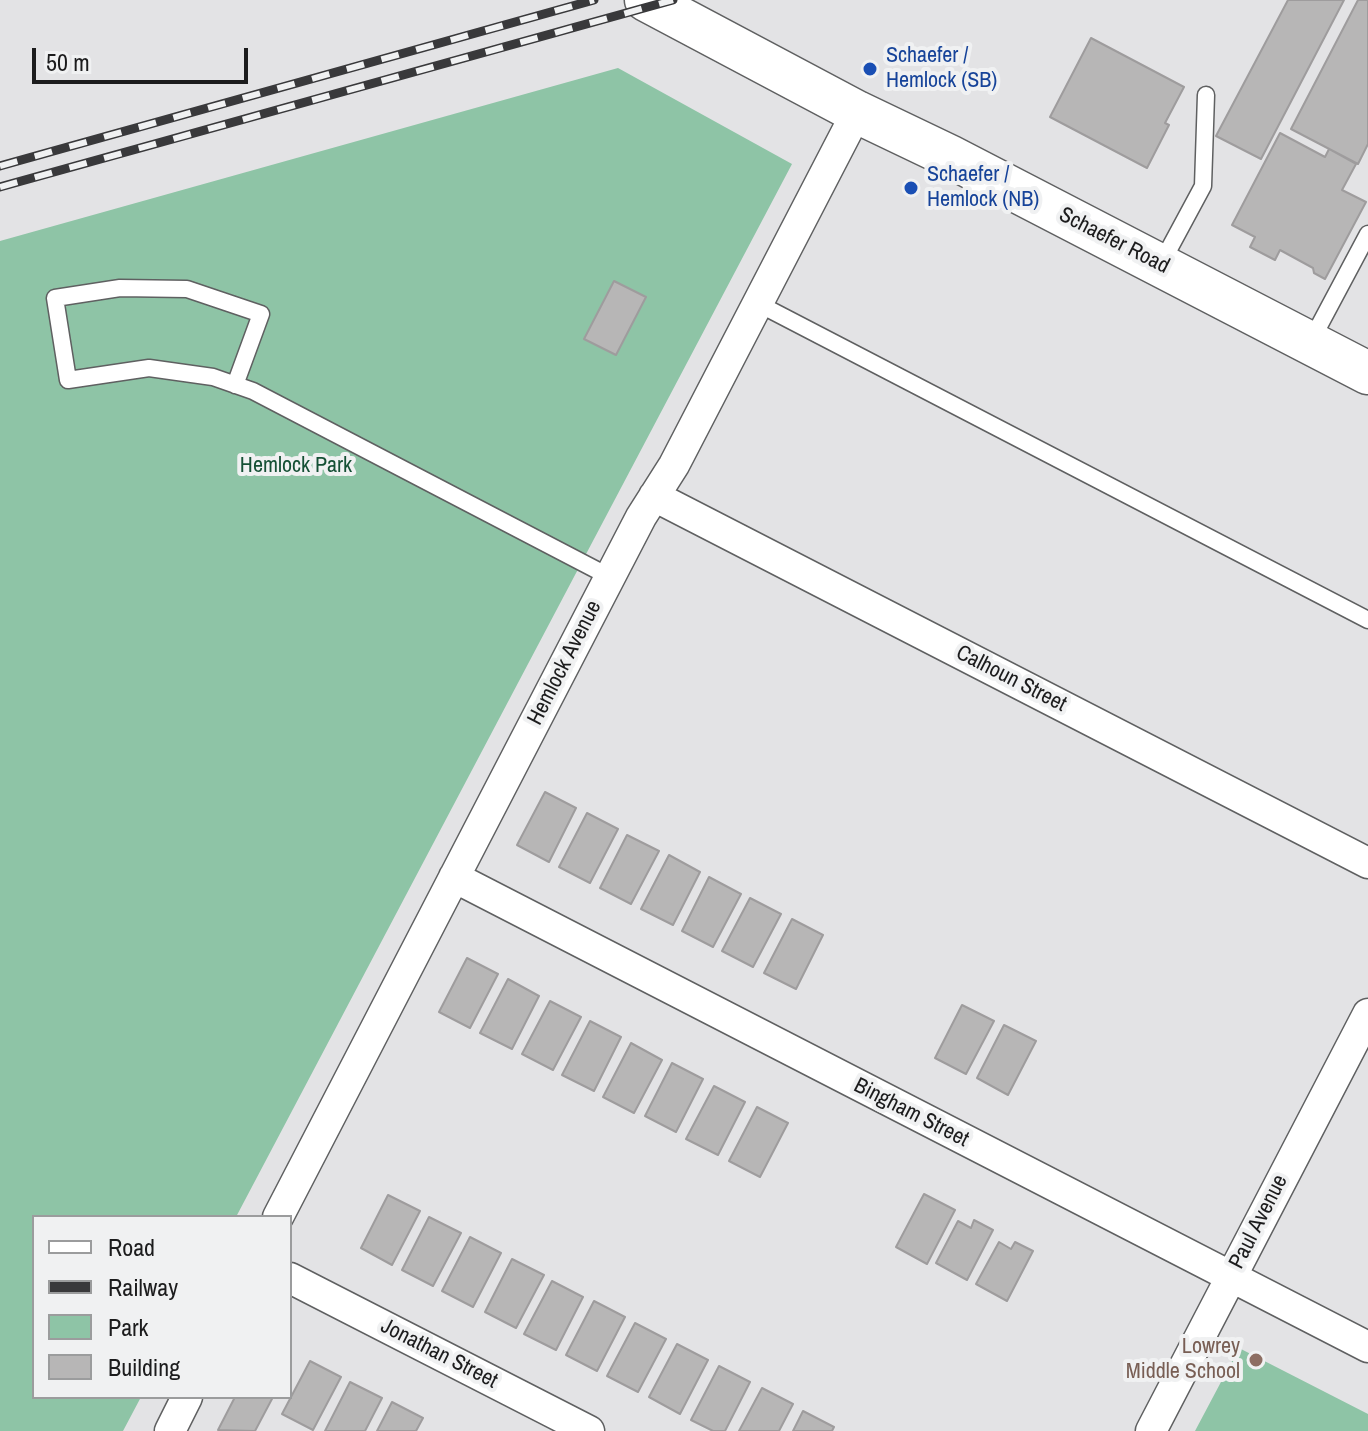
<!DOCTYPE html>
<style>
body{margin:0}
#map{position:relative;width:1368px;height:1431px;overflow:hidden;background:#e3e3e5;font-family:"Archivo Narrow",sans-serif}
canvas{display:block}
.legend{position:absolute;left:32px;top:1215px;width:260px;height:184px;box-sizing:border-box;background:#f0f1f2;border:2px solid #9b9c9d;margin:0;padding:10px 14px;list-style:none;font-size:24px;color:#1c1c1d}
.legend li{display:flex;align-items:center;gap:16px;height:40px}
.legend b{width:40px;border:2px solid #9b9c9d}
.scale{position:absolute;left:32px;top:48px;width:216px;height:36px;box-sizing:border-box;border:4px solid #1c1c1d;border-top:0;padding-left:10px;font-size:24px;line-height:28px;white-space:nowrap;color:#1c1c1d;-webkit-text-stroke:6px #f0f1f2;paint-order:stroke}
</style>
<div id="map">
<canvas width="1368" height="1431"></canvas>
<ul class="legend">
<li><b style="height:10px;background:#fff"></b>Road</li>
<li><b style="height:10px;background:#39393b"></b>Railway</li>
<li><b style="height:22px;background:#8ec4a6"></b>Park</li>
<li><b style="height:22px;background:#b7b6b6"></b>Building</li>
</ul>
<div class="scale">50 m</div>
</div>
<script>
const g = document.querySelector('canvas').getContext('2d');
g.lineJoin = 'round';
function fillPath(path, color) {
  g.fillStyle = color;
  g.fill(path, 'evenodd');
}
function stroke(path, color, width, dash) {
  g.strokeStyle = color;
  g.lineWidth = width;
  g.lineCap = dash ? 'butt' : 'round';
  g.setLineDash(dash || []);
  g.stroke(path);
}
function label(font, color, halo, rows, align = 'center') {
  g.font = font + ' "Archivo Narrow",sans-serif';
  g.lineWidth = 8;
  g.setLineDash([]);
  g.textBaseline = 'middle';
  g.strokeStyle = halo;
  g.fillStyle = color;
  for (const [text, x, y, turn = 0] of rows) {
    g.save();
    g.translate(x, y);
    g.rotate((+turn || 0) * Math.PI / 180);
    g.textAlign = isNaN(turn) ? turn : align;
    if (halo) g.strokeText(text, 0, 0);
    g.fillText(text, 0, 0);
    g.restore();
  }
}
const green = new Path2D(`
 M618,68L792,164L236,1217H34V1397H141L123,1431H0V241Z
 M1239,1348L1368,1414V1431H1195Z`);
const building = new Path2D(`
 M1288,0H1344L1261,159L1216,136Z
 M1358,0H1368V144L1358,164L1291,129Z
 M1091,38L1184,87L1165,123L1169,125L1147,168L1050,117Z
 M1280,133L1325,157L1329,149L1356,164L1342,190L1366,202L1325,279L1314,273L1313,268L1280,250L1275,260L1250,247L1255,237L1232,225Z
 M614,281L646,297L616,355L584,339Z
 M545,792L576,808L549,862L517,845Z
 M587,813L618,829L590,883L559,867Z
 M627,835L659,851L631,904L600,888Z
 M669,855L700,872L673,925L641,909Z
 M709,877L741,894L713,947L682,931Z
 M750,898L781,914L753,967L722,951Z
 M792,919L823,935L796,989L764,973Z
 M467,958L498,974L470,1028L439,1012Z
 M508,979L539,996L512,1049L480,1033Z
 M550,1001L581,1017L553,1070L522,1054Z
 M962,1005L994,1021L966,1074L935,1058Z
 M590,1021L621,1037L594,1091L562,1075Z
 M1004,1025L1036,1041L1008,1095L977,1078Z
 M631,1043L662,1060L634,1113L603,1097Z
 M672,1063L703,1079L676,1132L645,1116Z
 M714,1086L745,1102L718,1155L686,1139Z
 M757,1107L788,1123L760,1177L729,1161Z
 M924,1194L955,1210L927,1264L896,1247Z
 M388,1195L420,1211L392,1265L361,1248Z
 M429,1217L461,1233L433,1286L402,1270Z
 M974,1220L993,1230L967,1280L936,1263L958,1221L971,1228Z
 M470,1237L501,1253L473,1307L442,1291Z
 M999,1242L1011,1249L1015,1242L1033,1251L1007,1301L976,1284Z
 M512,1259L544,1275L516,1328L485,1312Z
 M552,1281L583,1297L556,1350L524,1334Z
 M594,1301L625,1317L597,1371L566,1355Z
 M635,1323L666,1339L638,1392L607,1376Z
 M677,1344L708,1360L680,1414L649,1397Z
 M310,1361L341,1377L313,1430L282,1414Z
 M719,1366L750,1382L725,1431H713L691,1420Z
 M350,1382L382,1398L365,1431H325Z
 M762,1388L793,1404L779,1431H739Z
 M235,1397H273L255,1431L218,1430Z
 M392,1402L423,1418L416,1431H377Z
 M803,1411L834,1427L832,1431H793Z`);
const lane = new Path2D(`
 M1161,264L1203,186L1206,95
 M757,303L1368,620
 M1311,341L1368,234
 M235,385L261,314L187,289L120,288L55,298L68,380L149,368L213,377L253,391L610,577`);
const street = new Path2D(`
 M654,496L1368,863
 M454,877L1368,1347
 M278,1217L641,517L674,465L857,112
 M290,1278L589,1431
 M170,1431L187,1397
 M1151,1431L1368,1014`);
const secondary = new Path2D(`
 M646,0L857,112L949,156L1368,373`);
const rail = new Path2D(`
 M0,166L594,0
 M0,187L673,0`);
const markers = [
 [870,69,8,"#1a4fb4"],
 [911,188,8,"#1a4fb4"],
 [1256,1360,8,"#8d6e63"]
];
const transitNames = [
 ["Schaefer /",886,56],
 ["Hemlock (SB)",886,81],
 ["Schaefer /",927,175],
 ["Hemlock (NB)",927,200]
];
const streetNames = [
 ["Schaefer Road",1114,241,27],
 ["Hemlock Avenue",565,663,-63],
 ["Calhoun Street",1011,679,27],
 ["Bingham Street",911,1113,27],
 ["Paul Avenue",1259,1222,-63],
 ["Jonathan Street",439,1354,27]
];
const parkNames = [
 ["Hemlock Park",296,466]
];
const educationNames = [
 ["Lowrey",1240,1347],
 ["Middle School",1240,1372]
];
fillPath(green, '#8ec4a6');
fillPath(building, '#b7b6b6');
stroke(building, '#9e9c9d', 2);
stroke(lane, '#5f6061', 19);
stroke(street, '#5f6061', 33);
stroke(secondary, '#5f6061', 45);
stroke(lane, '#fff', 16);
stroke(street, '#fff', 30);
stroke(secondary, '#fff', 42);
stroke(rail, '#39393b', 9);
stroke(rail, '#f0f1f2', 6, [18]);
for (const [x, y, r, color] of markers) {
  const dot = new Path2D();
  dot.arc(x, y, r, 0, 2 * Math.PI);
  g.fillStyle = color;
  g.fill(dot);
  stroke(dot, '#f0f1f2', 3);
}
label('22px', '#164399', '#f0f1f2', transitNames, 'left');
label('22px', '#1c1c1d', '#f0f1f2', streetNames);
label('22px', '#155035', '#f0f1f2', parkNames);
label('22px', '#785e54', '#f0f1f2', educationNames, 'right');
</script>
